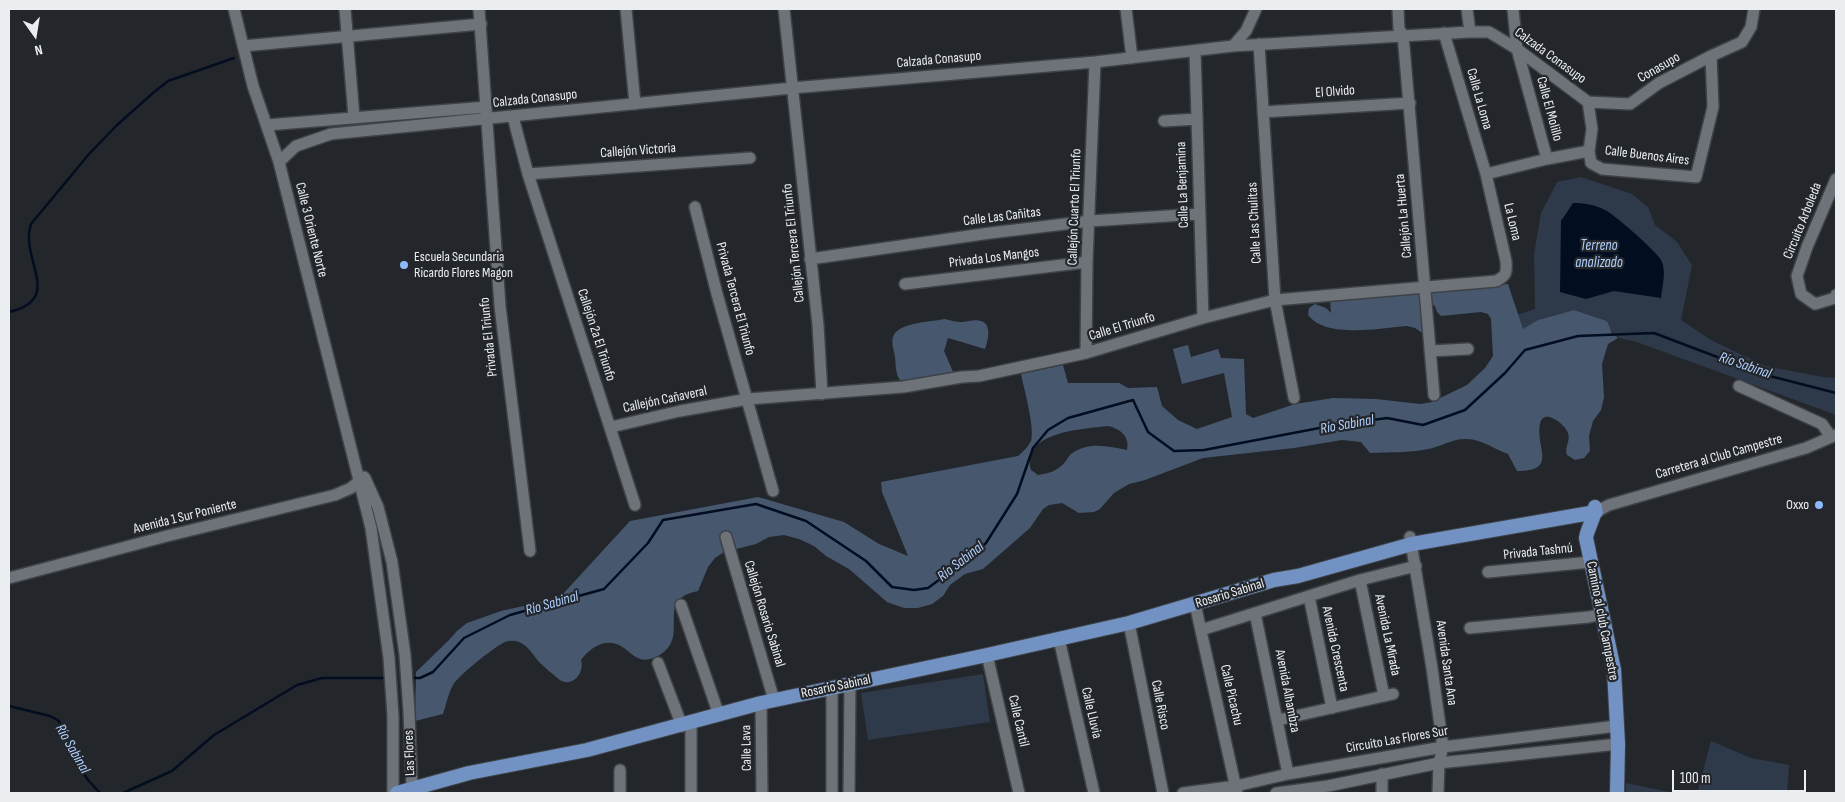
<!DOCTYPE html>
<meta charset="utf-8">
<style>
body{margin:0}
#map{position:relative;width:1845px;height:802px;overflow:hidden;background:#23272c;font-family:"Sofia Sans Condensed",sans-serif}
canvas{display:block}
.frame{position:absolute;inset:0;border:10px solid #ebeef1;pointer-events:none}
.north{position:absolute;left:10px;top:10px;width:50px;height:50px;-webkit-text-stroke:4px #23272c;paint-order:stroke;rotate:167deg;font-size:14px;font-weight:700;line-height:20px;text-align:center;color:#ebeef1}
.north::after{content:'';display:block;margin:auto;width:18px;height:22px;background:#ebeef1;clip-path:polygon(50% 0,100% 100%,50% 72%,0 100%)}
.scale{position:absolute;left:1672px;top:770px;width:134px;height:22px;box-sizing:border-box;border:2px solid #ebeef1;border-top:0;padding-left:6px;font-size:15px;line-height:18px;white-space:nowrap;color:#ebeef1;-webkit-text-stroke:4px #23272c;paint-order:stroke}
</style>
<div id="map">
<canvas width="1845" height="802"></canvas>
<div class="frame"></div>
<div class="north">N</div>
<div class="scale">100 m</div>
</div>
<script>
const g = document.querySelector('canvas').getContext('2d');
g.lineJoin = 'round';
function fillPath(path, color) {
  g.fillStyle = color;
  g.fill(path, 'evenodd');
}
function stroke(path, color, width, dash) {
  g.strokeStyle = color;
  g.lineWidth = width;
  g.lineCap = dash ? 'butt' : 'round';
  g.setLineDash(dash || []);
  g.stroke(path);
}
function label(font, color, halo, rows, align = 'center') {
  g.font = font + ' "Sofia Sans Condensed",sans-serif';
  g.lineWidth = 4.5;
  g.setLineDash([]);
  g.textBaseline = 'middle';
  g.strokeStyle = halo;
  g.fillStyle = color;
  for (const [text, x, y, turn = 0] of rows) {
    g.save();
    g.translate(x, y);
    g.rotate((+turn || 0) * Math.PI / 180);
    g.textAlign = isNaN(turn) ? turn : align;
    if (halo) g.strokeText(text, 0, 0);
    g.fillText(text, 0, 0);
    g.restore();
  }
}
const green = new Path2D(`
 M1581,177L1632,194L1648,207L1655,225L1677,242L1692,265L1681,320L1711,340L1765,366L1823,377L1836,378V415L1634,341C1620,340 1611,335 1607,321L1574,310L1538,320L1523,330L1517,315L1535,309L1534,254L1541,213L1557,182Z
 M983,674L990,722L868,740L861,693Z
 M1711,741L1751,758L1789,765L1787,793H1711L1698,790Z
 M1626,783L1674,793H1626Z`);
const forest = new Path2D(`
 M1508,284L1523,329L1538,320L1574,310L1607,321L1612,333L1618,338L1608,344L1602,364L1604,397L1601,410L1593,421L1589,436L1590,451L1584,458L1575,460L1567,455C1564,447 1571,441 1568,433C1565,424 1543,407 1540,424C1535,448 1559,471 1517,471L1508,454C1494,449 1480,438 1465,439C1451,439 1441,447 1428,449C1409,453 1390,452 1370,453L1361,442L1342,440L1294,448L1203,458L1145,480L1129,484L1114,493L1100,509L1094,512L1079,513L1062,503L1049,505L1043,509L1030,528L983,569L965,574L950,585L943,596L932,604L918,608H904L887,602L849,569L826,556L814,546L799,539L784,535L769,537L756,544L724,552L715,558L708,567L698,591C652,600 693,637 658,656C641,664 637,658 624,648C608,636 591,646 581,660C585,672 573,688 560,680C556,677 543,666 539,662C534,656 529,647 521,643C516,640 508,640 503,643C493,648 458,676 453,685C448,694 446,705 443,714L415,721L416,672L449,640L457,631L467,623L501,611L537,603L562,595L630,521L758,497L844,522L879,544L908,556L882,492L881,482L1018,456C1023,452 1028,447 1031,441C1035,428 1024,389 1021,374L1063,365L1068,383H1119L1128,388L1157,387L1162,406L1178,420L1197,429L1232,417L1224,373L1182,384L1173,349L1188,345L1191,357L1218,349L1221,358L1244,359L1246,414L1253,418L1295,404L1333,398L1376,399L1420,404L1432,402L1467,385L1485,368L1493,356L1491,319L1488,314L1481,312L1441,316L1437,312L1435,306L1431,304L1427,293ZM1108,426C1121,429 1130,437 1127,450C1108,446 1087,441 1070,455C1068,457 1067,460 1065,462C1058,471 1049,473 1038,475L1031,470C1021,431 1084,429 1108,426Z
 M1420,291L1424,334L1415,328L1407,326C1380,328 1326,339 1308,315L1309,308L1315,304L1326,308L1331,313L1330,300Z
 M945,319C950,320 956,322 961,322C967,322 975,319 981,321C992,324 988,341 985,349L948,338L944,351L954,374L902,382C895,376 896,365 895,357C894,350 891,343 893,337C898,322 931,322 945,319Z`);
const water = new Path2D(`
 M1573,203C1585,203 1596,205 1607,211C1617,217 1655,250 1661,260C1667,271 1662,287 1661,298L1614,291L1586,299L1560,292L1561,221Z`);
const stream = new Path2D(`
 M9,312C65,299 19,259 31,224L89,154L117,125L153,93L168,81L234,58
 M409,678H420L433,672L464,638L510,615L604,589L648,543L663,520L756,504L806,521L866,561L892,587L914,590L928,588L969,558L986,543L1017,494L1033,448L1048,430L1068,418L1133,400L1148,432L1174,451L1204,450L1330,426L1387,418L1423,425L1465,410L1505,373L1525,350L1578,336L1654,333L1762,374L1836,393
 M9,706L50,716L59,721L74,758L88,780L100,793
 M123,793L172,771L214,735L297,685L322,678H386`);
const minor = new Path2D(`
 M234,9L253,86L279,162L371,528L389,658L393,716V793
 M345,9L354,117
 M479,9L500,306L530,551
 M626,9L635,104
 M784,9L818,325L822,394
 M1126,9L1132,58
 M1398,9L1399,29L1403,35L1434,395
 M1467,9L1470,32
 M1513,9L1517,49L1547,159
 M1259,44L1275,300L1294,398
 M243,46L481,24
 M1233,46L1246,31L1256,9
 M1195,51L1203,318
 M1588,102L1592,129L1589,151L1591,163L1602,169L1696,177L1713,107L1711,56
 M1588,102L1630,104L1659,83L1711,56L1742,42L1751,27L1754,9
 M1263,112L1410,103
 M513,117L528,174L635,505
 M1164,121L1197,119
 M267,125L486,107
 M279,162L296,146L331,134L792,88L1095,62L1233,46L1470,32H1489L1517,49L1588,102
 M528,174L750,158
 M1486,174L1547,159L1589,151
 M1836,179L1807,247L1797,276L1801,294L1815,304L1835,298L1836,295
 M695,207L717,294L773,491
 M810,259L990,233L1090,221L1199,214
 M905,284L1087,262
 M1430,351L1468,349
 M1086,353L1087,262L1095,62
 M1739,386L1822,424L1831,437
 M611,427L680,411L748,399L903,387L962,377L979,376L1086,353L1203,318L1275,300L1496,281C1506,276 1507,273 1506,261L1486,174L1444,33
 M365,478L378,507L392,562L405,655L409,712L412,788
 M1596,512L1609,505L1806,448L1836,435
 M726,537L774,700
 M1410,537L1432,668L1443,747L1439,763L1438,793
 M1488,572L1591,562
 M9,578L167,536L335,495L351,488L364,477
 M1360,580L1384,696
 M1309,596L1332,708
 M1195,604L1237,793
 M681,605L719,715
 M1255,613L1288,774
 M1129,623L1163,793
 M1470,628L1589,617L1602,614
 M1201,630L1360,580L1416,566
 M1059,639L1094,793
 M987,655L1019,793
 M658,663L682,726
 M832,687V793
 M761,703L762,793
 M1278,720L1393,694
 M691,723V793
 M620,770V793
 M1382,774V793
 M849,793L850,683
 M1183,793L1236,786L1288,774L1443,747L1617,726
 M1276,793L1328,786L1439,763L1618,744`);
const major = new Path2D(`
 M1595,507C1596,515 1587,529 1586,538L1614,670L1618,744L1617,793
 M397,793L469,773L587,750L761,703L987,655L1129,623L1274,580L1298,576L1412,544L1596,512`);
const markers = [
 [404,265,5,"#8cb9fc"],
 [1819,505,5,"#8cb9fc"]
];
const streetNames = [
 ["Calzada Conasupo",1550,56,36],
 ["Calzada Conasupo",939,60,-5],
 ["Conasupo",1659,68,-30],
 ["El Olvido",1335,92,-4],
 ["Calzada Conasupo",535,99,-6],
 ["Calle La Loma",1479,99,74],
 ["Calle El Molillo",1549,109,75],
 ["Callejón Victoria",638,151,-4],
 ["Calle Buenos Aires",1647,156,7],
 ["Calle La Benjamina",1183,185,-92],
 ["Callejón Cuarto El Triunfo",1075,207,-88],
 ["Callejón La Huerta",1404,216,-95],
 ["Calle Las Cañitas",1002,217,-7],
 ["Circuito Arboleda",1803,221,-68],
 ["La Loma",1512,222,77],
 ["Calle Las Chulitas",1255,223,-93],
 ["Calle 3 Oriente Norte",311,230,76],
 ["Callejón Tercera El Triunfo",794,243,-96],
 ["Privada Los Mangos",994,258,-7],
 ["Privada Tercera El Triunfo",735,299,75],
 ["Calle El Triunfo",1122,327,-17],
 ["Callejón 2a El Triunfo",596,335,72],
 ["Privada El Triunfo",489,337,-96],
 ["Callejón Cañaveral",665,400,-12],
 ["Carretera al Club Campestre",1719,457,-16],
 ["Avenida 1 Sur Poniente",185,517,-14],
 ["Privada Tashnú",1538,552,-6],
 ["Rosario Sabinal",1230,594,-17],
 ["Callejón Rosario Sabinal",764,614,73],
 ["Camino al club Campestre",1602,621,79],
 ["Avenida La Mirada",1387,635,78],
 ["Avenida Crescenta",1335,649,78],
 ["Avenida Santa Ana",1446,663,82],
 ["Rosario Sabinal",836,687,-12],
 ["Avenida Alhambza",1287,691,79],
 ["Calle Picachu",1231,695,77],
 ["Calle Risco",1160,705,79],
 ["Calle Lluvia",1091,713,77],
 ["Calle Cantil",1018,721,77],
 ["Circuito Las Flores Sur",1397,740,-10],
 ["Calle Lava",747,748,-91],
 ["Las Flores",410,753,-92]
];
const poiNames = [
 ["Escuela Secundaria",414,257],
 ["Ricardo Flores Magon",414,273],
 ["Oxxo",1809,505,"right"]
];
const waterNames = [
 ["Terreno",1599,246],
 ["analizado",1599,263],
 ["Río Sabinal",1745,366,19],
 ["Río Sabinal",1347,425,-10],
 ["Río Sabinal",961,562,-38],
 ["Río Sabinal",552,604,-16],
 ["Río Sabinal",72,749,60]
];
fillPath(green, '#2e3949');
fillPath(forest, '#47576e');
fillPath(water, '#030d20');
stroke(stream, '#030d20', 2.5);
stroke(minor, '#3e4145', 14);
stroke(major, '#3e4145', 16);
stroke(minor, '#6e7279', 11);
stroke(major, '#7292c3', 14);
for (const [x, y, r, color] of markers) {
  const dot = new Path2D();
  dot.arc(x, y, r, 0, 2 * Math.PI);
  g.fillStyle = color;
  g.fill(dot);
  stroke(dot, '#23272c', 2);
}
label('14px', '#ebeef1', '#23272c', streetNames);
label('14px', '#ebeef1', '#23272c', poiNames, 'left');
label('italic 15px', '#b1d0fe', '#23272c', waterNames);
</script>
